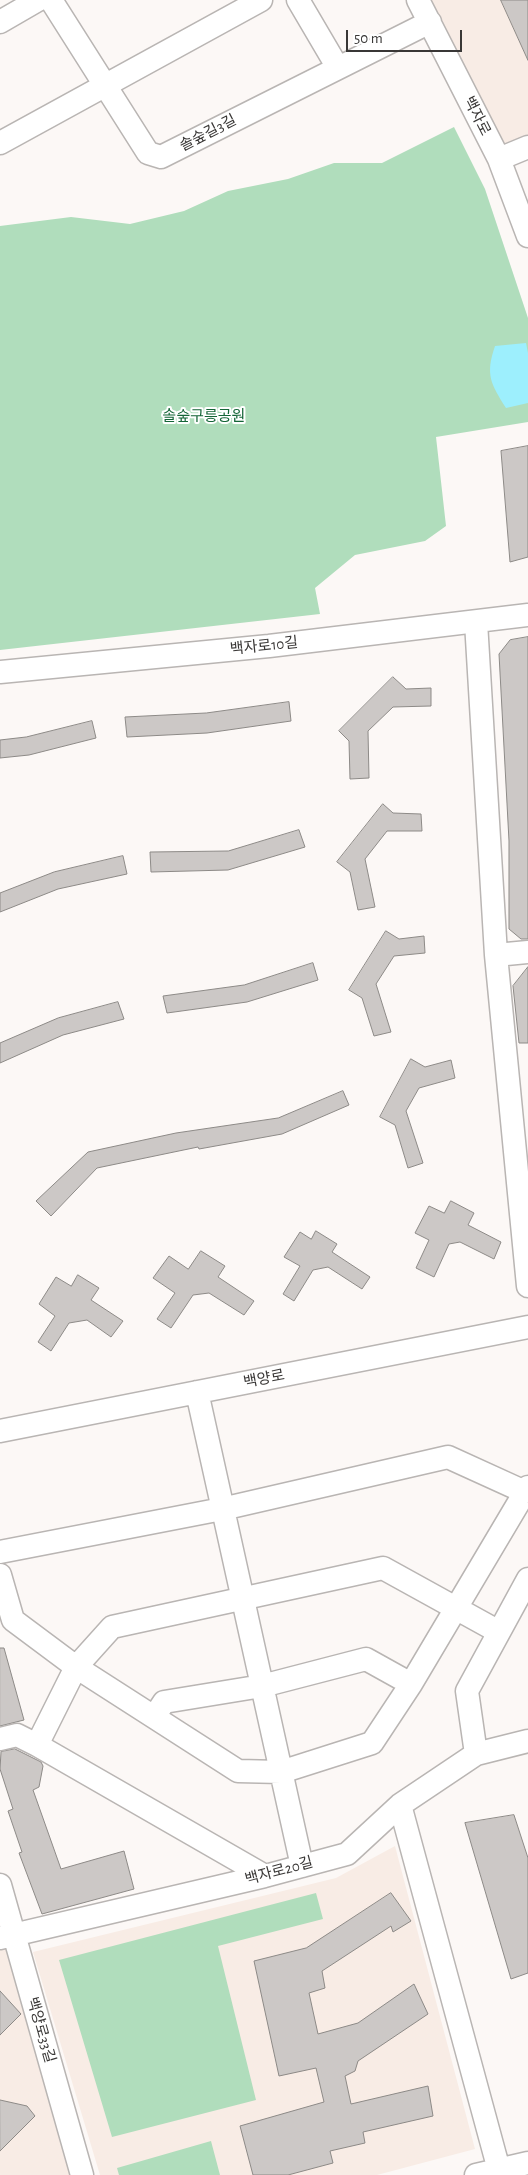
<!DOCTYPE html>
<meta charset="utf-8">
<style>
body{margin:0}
#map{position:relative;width:528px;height:2175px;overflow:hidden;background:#fcf8f6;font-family:"Alegreya Sans",sans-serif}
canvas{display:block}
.scale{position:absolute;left:346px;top:30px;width:116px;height:22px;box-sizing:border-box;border:2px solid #393736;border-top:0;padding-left:6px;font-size:15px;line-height:18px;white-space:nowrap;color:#393736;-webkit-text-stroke:4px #fff;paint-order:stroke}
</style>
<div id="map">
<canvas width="528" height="2175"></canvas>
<div class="scale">50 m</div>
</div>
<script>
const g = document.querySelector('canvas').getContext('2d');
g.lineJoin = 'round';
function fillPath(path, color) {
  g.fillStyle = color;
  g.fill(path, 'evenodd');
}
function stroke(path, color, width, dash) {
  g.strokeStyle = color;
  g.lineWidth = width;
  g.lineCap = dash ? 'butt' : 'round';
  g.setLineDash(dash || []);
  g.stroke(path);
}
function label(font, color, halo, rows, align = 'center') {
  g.font = font + ' "Alegreya Sans","Noto Sans KR",sans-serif';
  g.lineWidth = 4;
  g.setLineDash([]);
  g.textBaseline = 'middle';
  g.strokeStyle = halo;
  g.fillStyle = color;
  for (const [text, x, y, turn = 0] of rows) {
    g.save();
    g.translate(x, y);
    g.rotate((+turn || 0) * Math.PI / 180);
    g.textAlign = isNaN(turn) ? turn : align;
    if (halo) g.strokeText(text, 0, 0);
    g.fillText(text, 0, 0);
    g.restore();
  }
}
const built = new Path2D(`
 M415,0H528V147L499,159Z
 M395,1846L475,2149L377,2175H100L33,1952L336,1878Z
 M6,1948L71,2175H0V1949Z`);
const green = new Path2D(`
 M454,127L485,189L528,318V422L436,437L446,526L425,541L355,555L315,588L320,614L0,650V226L71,217L130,224L184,211L228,191L288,179L334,163H382Z
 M316,1893L323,1919L218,1946L256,2100L112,2137L59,1960Z
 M211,2141L220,2175H119L117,2168Z`);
const water = new Path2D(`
 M526,343L528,353V403L506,408C491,384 485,375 495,346Z`);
const building = new Path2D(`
 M501,0H528V60Z
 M528,446V557L510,562L501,451Z
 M528,637V939H521L509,929V841L499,654L510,640Z
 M393,677L406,689L431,688V706L393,707L368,731L369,778L350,779L349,741L339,731Z
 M289,702L291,721L207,733L127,737L125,717L206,713Z
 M92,721L96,738L29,755L0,758V740L26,737Z
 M383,804L393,813L421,814L422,831H387L365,859L375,907L358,910L350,872L337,862Z
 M299,830L305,847L228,870L151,872L150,852L228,851Z
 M123,856L127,874L58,889L0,912V893L54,872Z
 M386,931L399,939L424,936L425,953L394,956L376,984L391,1032L374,1036L362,998L349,990Z
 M313,963L318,980L247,1002L167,1013L163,996L244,985Z
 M528,967V1043H519L513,986Z
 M118,1002L124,1019L63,1035L0,1063V1043L58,1018Z
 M411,1059L425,1067L451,1060L455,1078L419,1088L406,1111L423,1163L408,1168L395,1125L380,1117Z
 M343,1091L349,1105L282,1134L199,1149L198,1147L97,1168L51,1216L36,1201L88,1152L176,1133L278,1118Z
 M451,1201L474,1213L468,1225L501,1242L494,1259L460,1242L449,1244L434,1277L416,1268L429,1240L415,1233L429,1206L444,1213Z
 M316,1231L337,1244L332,1252L370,1277L362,1289L328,1267L313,1270L294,1301L283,1294L300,1266L284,1257L300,1232L311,1239Z
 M201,1251L225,1266L218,1277L254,1301L244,1315L209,1293L193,1295L171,1328L157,1319L175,1293L153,1278L169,1256L188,1269Z
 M78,1275L99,1288L91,1300L123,1321L111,1337L87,1320L69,1323L51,1351L38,1342L55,1316L39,1304L56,1277L71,1286Z
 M0,1648H4L24,1720L0,1726Z
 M15,1749L41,1762L43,1766L39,1787L33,1790L61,1869L124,1851L134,1889L42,1914L19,1853L22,1852L8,1811L13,1809L0,1769L1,1752Z
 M514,1815L528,1858V1973L511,1979L465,1823Z
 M391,1893L411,1921L393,1932L391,1926L322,1971L325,1988L309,1993L318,2034L358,2023L414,1984L428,2014L358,2061L355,2071L345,2076L351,2104L428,2086L433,2116L363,2132L365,2143L330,2151L333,2163L288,2175H253L240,2126L324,2102L316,2068L279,2076L254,1961L306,1948Z
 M0,1991L21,2014L0,2035Z
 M0,2100L27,2106L35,2116L0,2151Z`);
const minor = new Path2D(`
 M51,0L148,153L161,157L430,22
 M298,0L338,68
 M418,0L499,159L528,236
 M0,22L38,0
 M0,143L261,0
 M499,159L528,147
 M476,622L496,955L528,1286
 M0,672L269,646L528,615
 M496,955L528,952
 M197,1392L302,1866
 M0,1431L528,1327
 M0,1552L222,1509L448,1457L525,1492
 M0,1575L13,1620L76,1667L238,1771L281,1772L372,1743L411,1684L528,1487
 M154,1717L164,1702L262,1686L366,1659L411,1684
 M0,1739L17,1735L37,1745L265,1876
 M37,1745L76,1667L112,1627L383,1568L499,1632
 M476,1754L467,1691L528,1579
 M400,1805L499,2170
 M0,1885L82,2175
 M0,1938L265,1876L347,1854L400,1805L476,1754L528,1741
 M476,2175L528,2163`);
const streetNames = [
 ["백자로",477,116,63],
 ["솔숲길3길",208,133,-27],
 ["백자로10길",264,646,-6],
 ["백양로",264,1379,-11],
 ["백자로20길",279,1871,-15],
 ["백양로33길",41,2030,74]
];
const parkNames = [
 ["솔숲구릉공원",204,416]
];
fillPath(built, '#f8ece5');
fillPath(green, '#b0ddbc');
fillPath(water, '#9deffd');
fillPath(building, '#ccc8c6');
stroke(building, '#8d8a87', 1);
stroke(minor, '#b9b5b3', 25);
stroke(minor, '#fff', 22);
label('15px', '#393736', '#fff', streetNames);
label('15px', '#146537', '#fff', parkNames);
</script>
